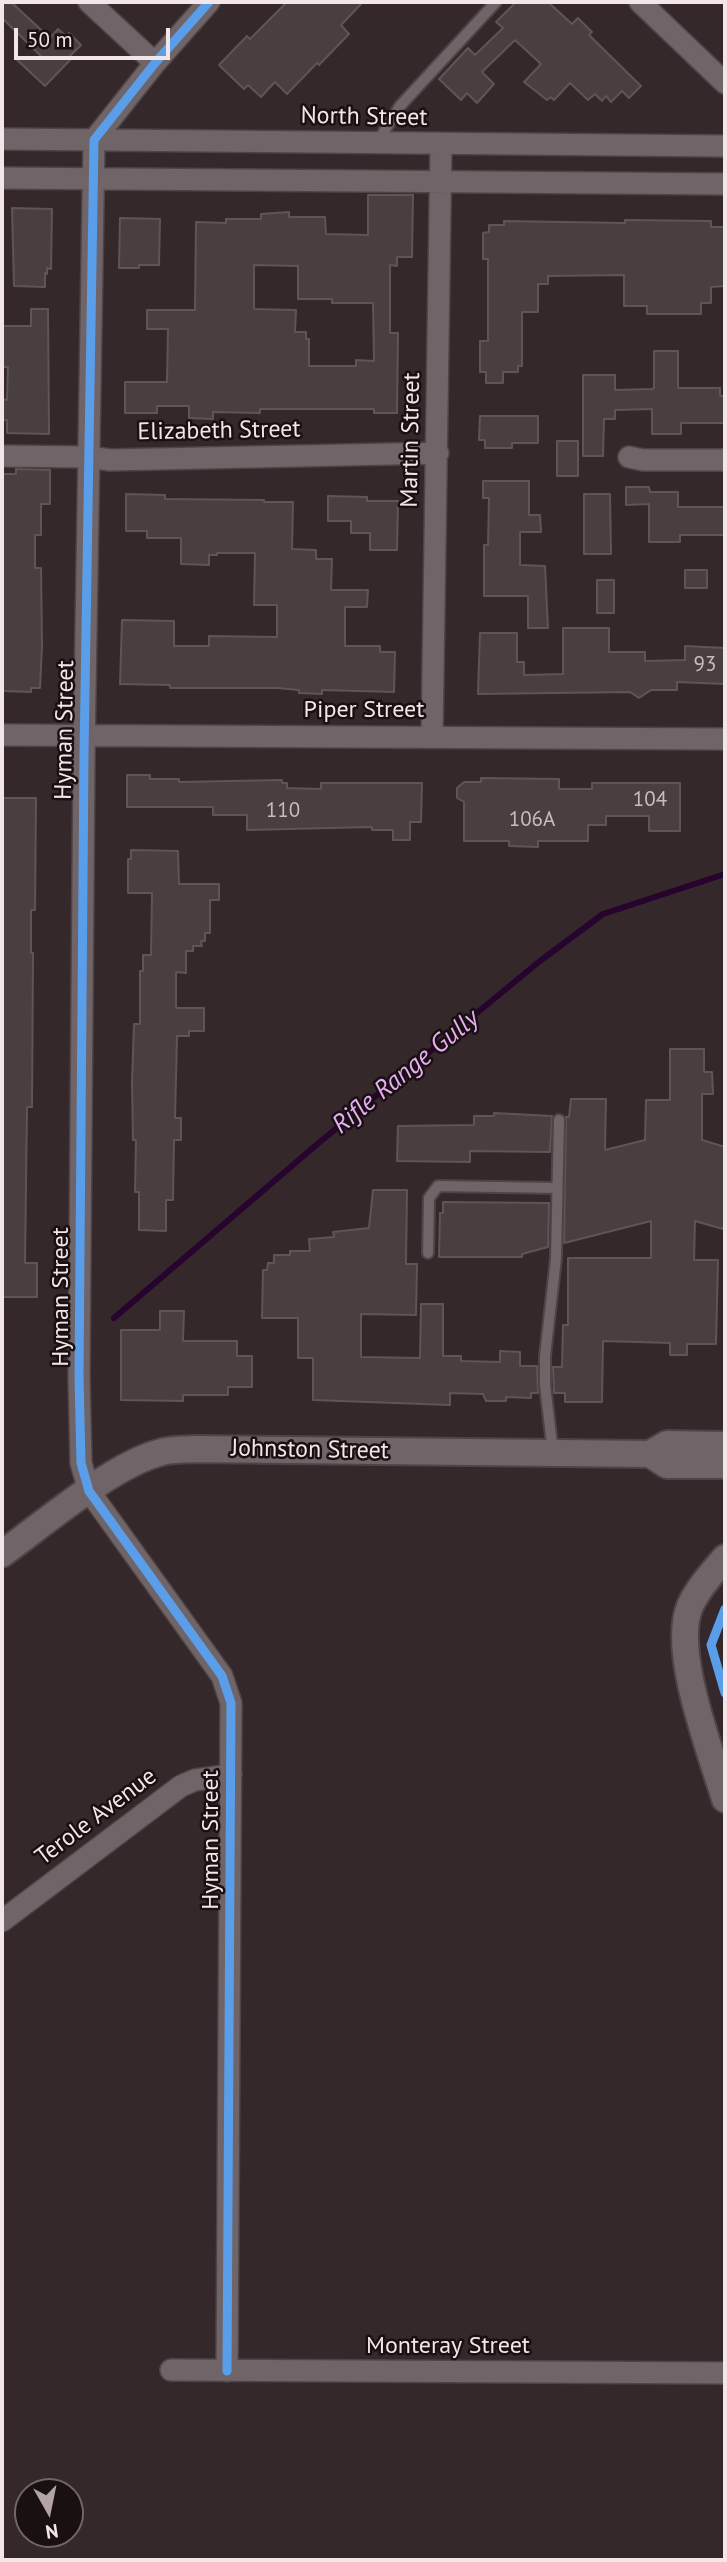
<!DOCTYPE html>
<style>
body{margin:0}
#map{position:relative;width:727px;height:2562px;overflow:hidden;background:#34282b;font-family:"PT Sans",sans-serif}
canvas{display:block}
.frame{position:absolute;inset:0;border:4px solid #f4e5e8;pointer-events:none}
.north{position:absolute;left:14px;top:2478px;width:70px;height:70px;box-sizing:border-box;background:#191012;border:2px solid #716568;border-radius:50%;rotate:171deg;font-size:19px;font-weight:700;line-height:28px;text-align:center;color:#f4e5e8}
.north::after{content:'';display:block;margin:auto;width:24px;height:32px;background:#b1a3a6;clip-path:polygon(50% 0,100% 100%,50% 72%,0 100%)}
.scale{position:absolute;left:14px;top:28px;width:156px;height:32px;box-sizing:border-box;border:4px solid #f4e5e8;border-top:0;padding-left:9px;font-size:21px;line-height:24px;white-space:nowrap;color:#f4e5e8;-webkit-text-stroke:5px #191012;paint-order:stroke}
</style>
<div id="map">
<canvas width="727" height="2562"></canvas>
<div class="frame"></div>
<div class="north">N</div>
<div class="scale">50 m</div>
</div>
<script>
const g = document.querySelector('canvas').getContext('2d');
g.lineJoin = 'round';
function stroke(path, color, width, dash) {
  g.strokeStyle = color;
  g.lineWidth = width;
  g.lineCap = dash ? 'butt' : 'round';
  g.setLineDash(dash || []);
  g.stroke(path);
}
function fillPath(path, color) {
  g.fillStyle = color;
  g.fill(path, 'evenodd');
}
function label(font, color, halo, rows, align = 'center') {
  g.font = font + ' "PT Sans",sans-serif';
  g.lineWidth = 5;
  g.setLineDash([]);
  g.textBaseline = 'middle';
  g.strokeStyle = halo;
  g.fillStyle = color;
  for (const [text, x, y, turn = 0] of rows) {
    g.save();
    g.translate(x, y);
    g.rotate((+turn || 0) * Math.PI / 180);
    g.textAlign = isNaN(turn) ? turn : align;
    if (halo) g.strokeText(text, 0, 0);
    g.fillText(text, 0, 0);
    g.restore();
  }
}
const stream = new Path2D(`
 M114,1318L321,1141L540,961L603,914L725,874`);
const building = new Path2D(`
 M2,2H11L50,38L58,29L66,36L69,33L81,45L68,58H72L45,86L15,58H43L2,18Z
 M287,2H363L341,25L349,34L319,65L317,63L287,94L275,82L261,97L248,85L244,89L219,65L247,36L250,39Z
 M516,2H548L572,24L578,18L592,32L589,35L641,86L629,98L622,91L611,102L606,96L602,101L595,94L588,100L570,83L554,100L551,97L547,100L524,82L541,64L515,40L482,72L494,84L477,103L467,93L461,100L439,79L468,48L475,55L503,28L496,22Z
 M368,195H413L412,257H397V266L390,265V333H398L397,413H374V409H260V413L213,412V419L189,418V406H157V413H125V382H167L168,329H147V310H195L196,222L226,223V219H261V214L289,212V217H325L326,234L368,235ZM254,265L298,266V299H332V303H373L374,361L356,360V366H309V339H306V332H295L296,310L254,309Z
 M12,208L52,209L51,269L47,268V274L45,273V287L14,286Z
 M120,218L160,219L159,265H139V268H119Z
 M625,220L711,221V227H725V286L711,287V303H701V314H647V306H624V275L548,276V284H538V312H522V366H518V372H503V383H486V372H480V341H488V259H483V233L489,232V225H504V221L625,223Z
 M31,309H48L49,434L7,433V420H2V399L7,400L8,367H2V326H31Z
 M654,351H678V388H720V396H725V423H681V434H652V409L615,410V419H604L603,456H583V375H615V390L652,389L654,388Z
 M480,416H538V443H512V448H485V440H479Z
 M557,441H578V476H557Z
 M16,469L50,470V504H41V535H35V568H41L42,645L40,688H31V692L2,691V474H16Z
 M483,481H529V515H540L541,532H520V565L545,566L548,628H528V596H484V545H488L489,498H483Z
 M626,487H649L650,492H678V507H725V535H680V542H649V504L626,505Z
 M126,494L165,495V499L264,500V502H293L292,549L316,550V559H332L331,590H368L367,607H345V646H380V652H395L394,692L322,690V694L299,693V690L277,688H170V685L120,684L122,620L174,621V646H209V636L277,637V605H254L255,553H217V555H209V565L181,564V538H147V531H126Z
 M584,494H610L611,554H584Z
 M328,496L367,497V501H398L397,550H370V533H351V521H328Z
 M685,570H707V588H685Z
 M597,580H614V613H597Z
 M563,628H609V652H645V661L685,660V646L725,648V684L677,682V690H651L639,698L630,692L478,694L480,633H517V662H524V675L563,674Z
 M127,775H150V779H179V782L282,780V783H287V788L321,789V783H422L421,822H410V840H393V830H372V827L247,830V815H213V807H127Z
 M481,778L559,779V789H592V783H680V831H649V816H606V825H588V841H538V847L509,846V841H464V802L457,798V788L464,782H481Z
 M2,798H36L35,910H31V953H33L32,1107H27L25,1263H37V1297H2Z
 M131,850L178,851L179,884H219V900H210V933H205V941H201L202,946H193V951H186V973L176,972V1008H204V1031H189V1036H177L175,1118H181V1140H174L173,1200H166V1231L139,1230V1192H135L136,1140H133L132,1083L134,1024H140V971H143V955H151L152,893H128V859H131Z
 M670,1049H704V1072H712L713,1094H702V1140L725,1147V1220L723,1229L695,1221L694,1260H718L716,1344H687V1355H670V1343L603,1341L602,1402H565V1393H554L553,1367H562L563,1325H568V1258H651V1221L564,1243L566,1117H569L571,1099H606L605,1150L645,1140L646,1100H670Z
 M494,1113L552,1116L550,1152L470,1151V1162L397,1161L398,1126L474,1125V1116H494Z
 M373,1190H407L406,1264H417L416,1315L361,1314V1357L420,1358L421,1304H443V1356H461V1361L500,1362V1351L520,1352V1366H537L538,1393H531V1398L506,1397V1401H486L483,1394L450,1393V1405L313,1400V1358H298V1318H262L263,1270H267L268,1263H274V1255H290V1251H310L309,1239L334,1237L333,1232L369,1228Z
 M443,1202L549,1203L548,1247L522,1254V1257H439L440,1213H443Z
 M160,1311H184L183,1341H237V1356H252V1387H228V1395H183V1401L121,1400V1330H160Z`);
const service = new Path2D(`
 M377,143L400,106L496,2
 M428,1253L429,1198L438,1186L557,1188
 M553,1453L545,1385V1356L556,1258L559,1120`);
const minor = new Path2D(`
 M89,2L155,63
 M209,2L155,63L94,140L84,754L79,1377L81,1463L89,1491L222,1676L231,1703L227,2371
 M640,2L725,83
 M2,139L725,146
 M2,178L725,184
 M2,456L89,457L110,460L438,453
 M629,457L643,460H725
 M2,735L725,739
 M432,737L441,144
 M2,1921L181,1786L195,1780L231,1775
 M171,2370L725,2373`);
const tertiary = new Path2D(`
 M650,1454L667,1465H725
 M2,1554C43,1524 115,1463 162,1452C173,1449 184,1450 195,1449L650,1454L667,1444L725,1445
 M725,1558C713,1572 698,1588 690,1606C671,1651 711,1752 725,1799`);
const cycleway = new Path2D(`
 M209,2L155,63L94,140L84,754L79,1377L81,1463L89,1491L222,1676L231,1703L227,2371
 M725,1609L711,1645L725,1693`);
const numberNames = [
 ["93",705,665],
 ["104",650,800],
 ["110",283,811],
 ["106A",532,820]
];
const streetNames = [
 ["North Street",364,117,1],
 ["Elizabeth Street",219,431,-1],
 ["Martin Street",411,440,-89],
 ["Piper Street",364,710],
 ["Hyman Street",65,730,-89],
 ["Hyman Street",61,1297,-90],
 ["Johnston Street",310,1450,1],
 ["Terole Avenue",96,1817,-37],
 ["Hyman Street",211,1840,-90],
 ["Monteray Street",448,2346]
];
const waterNames = [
 ["Rifle Range Gully",406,1072,-39]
];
stroke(stream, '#27042e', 6);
fillPath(building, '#493f40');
stroke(building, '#5f5555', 2);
stroke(service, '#4e4446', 14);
stroke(minor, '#4e4446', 24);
stroke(tertiary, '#4e4446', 30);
stroke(service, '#6f6467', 10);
stroke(minor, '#6f6467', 21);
stroke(tertiary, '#6f6467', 26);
stroke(cycleway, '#5a9eea', 9);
label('21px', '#c9bcbe', null, numberNames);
label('24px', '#f4e5e8', '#191012', streetNames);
label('italic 26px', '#eaadf7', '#191012', waterNames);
</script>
